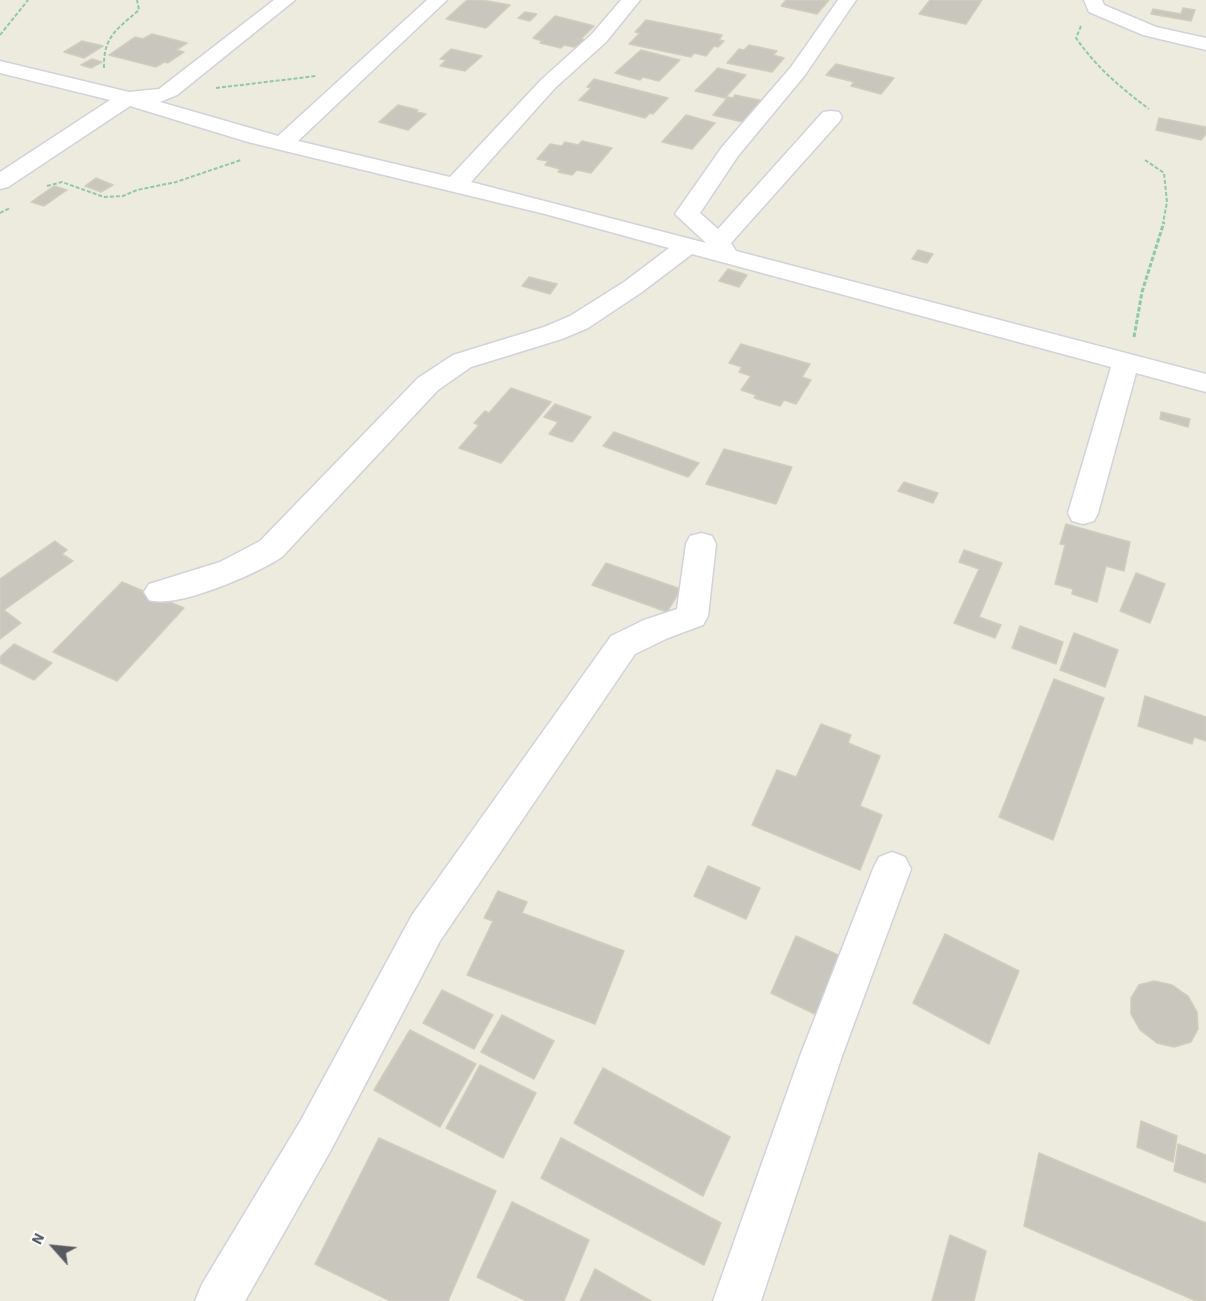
<!DOCTYPE html>
<style>
body{margin:0}
#map{position:relative;width:1206px;height:1301px;overflow:hidden;background:#ecebdd;font-family:"Source Sans 3",sans-serif}
canvas{display:block}
.north{position:absolute;left:24px;top:1217px;width:60px;height:60px;-webkit-text-stroke:4px #fff;paint-order:stroke;rotate:297deg;font-size:16px;font-weight:700;line-height:24px;text-align:center;color:#575a61}
.north::after{content:'';display:block;margin:auto;width:21px;height:27px;background:#575a61;clip-path:polygon(50% 0,100% 100%,50% 72%,0 100%)}
</style>
<div id="map">
<canvas width="1206" height="1301"></canvas>
<div class="north">N</div>
</div>
<script>
const g = document.querySelector('canvas').getContext('2d');
g.lineJoin = 'round';
function fillPath(path, color) {
  g.fillStyle = color;
  g.fill(path, 'evenodd');
}
function stroke(path, color, width, dash) {
  g.strokeStyle = color;
  g.lineWidth = width;
  g.lineCap = dash ? 'butt' : 'round';
  g.setLineDash(dash || []);
  g.stroke(path);
}
const building = new Path2D(`
 M467,0H482L510,5L486,28L446,19Z
 M786,0H829L817,14L781,6Z
 M930,0H982L966,24L919,14Z
 M1183,8L1195,10L1191,21L1151,14L1153,9L1181,14Z
 M525,12L537,14L530,21L518,18Z
 M555,16L579,22L594,26L581,39L586,40L574,47L564,45L561,48L540,43L542,41L533,38Z
 M646,20L722,35L719,40L724,41L718,47L714,46L706,56L694,53L691,57L629,44L640,33L635,32Z
 M152,34L187,43L176,50L184,52L168,63L164,62L156,67L109,55L135,37L143,39Z
 M82,41L103,46L84,58L64,52Z
 M749,45L777,51L773,55L784,58L772,72L727,63L739,49L744,50Z
 M451,49L482,56L465,71L440,66L446,60L440,59Z
 M641,50L680,60L659,81L643,77L640,80L615,73Z
 M92,59L102,62L91,68L81,65Z
 M836,64L894,78L881,94L851,86L854,82L826,75Z
 M718,68L746,75L725,98L695,91Z
 M594,79L668,98L653,114L650,113L645,118L579,100L591,88L587,87Z
 M735,95L764,101L753,122L745,120L743,122L713,115L728,97L733,98Z
 M398,105L418,110L416,112L426,114L408,130L379,122Z
 M686,115L715,123L692,149L662,142Z
 M1159,118L1206,127V134L1201,140L1156,130Z
 M582,141L612,148L591,173L577,170L572,175L558,172L560,169L545,165L548,161L537,159L550,144L562,146L565,142L578,145Z
 M96,178L113,185L101,192L85,186Z
 M54,186L67,190L44,206L31,202Z
 M918,250L933,254L927,263L912,259Z
 M728,269L747,275L739,287L719,281Z
 M529,277L557,284L550,294L522,286Z
 M741,344L810,364L802,377L811,380L796,404L784,400L780,406L754,398L756,395L741,390L751,376L739,372L742,367L729,363Z
 M511,388L551,402L501,463L459,448L479,425L474,423L485,411L489,413Z
 M555,404L591,417L572,442L549,434L558,422L544,417Z
 M1161,412L1190,419L1188,427L1160,419Z
 M614,432L699,463L688,477L603,446Z
 M724,449L792,467L776,504L706,484Z
 M904,482L938,493L933,503L898,491Z
 M1066,524L1130,542L1124,571L1106,566L1097,602L1072,594L1073,589L1055,584L1065,545L1060,544Z
 M55,541L67,550L62,554L73,561L4,610L21,623L0,639V579Z
 M964,550L1002,563L979,617L1001,625L995,638L954,623L979,569L959,562Z
 M606,563L681,589L667,612L592,585Z
 M1136,573L1165,584L1150,623L1120,611Z
 M122,582L184,608L117,681L53,652Z
 M1020,626L1063,642L1056,664L1012,648Z
 M1074,633L1118,650L1105,687L1060,670Z
 M14,644L52,663L34,680L0,663V657Z
 M1054,679L1104,698L1053,840L999,817Z
 M1145,696L1206,717V741L1194,737L1192,744L1138,726Z
 M821,724L851,735L848,743L880,756L860,806L882,815L860,870L752,825L777,770L796,777Z
 M708,866L760,888L746,919L694,896Z
 M498,891L527,902L522,913L624,951L595,1024L467,975L493,921L484,918Z
 M945,934L1019,971L989,1044L913,1003Z
 M796,936L847,959L823,1018L771,993Z
 M1154,981L1172,985L1188,996L1197,1012L1198,1029L1191,1042L1174,1047L1157,1043L1140,1030L1131,1014V998L1139,985Z
 M442,990L493,1015L474,1049L423,1023Z
 M502,1015L554,1041L534,1079L481,1052Z
 M410,1030L476,1064L440,1127L374,1090Z
 M480,1065L536,1093L503,1158L446,1128Z
 M603,1068L730,1137L703,1196L574,1123Z
 M1141,1121L1177,1136L1173,1162L1137,1147Z
 M379,1138L496,1191L448,1301H390L315,1264Z
 M561,1138L721,1223L704,1265L541,1178Z
 M1178,1144L1206,1155V1183L1174,1171Z
 M1039,1153L1206,1223V1301H1196L1024,1226Z
 M512,1202L589,1240L564,1301H526L477,1277Z
 M950,1235L986,1251L974,1301H932Z
 M595,1269L651,1301H580Z`);
const pathFar1 = new Path2D(`
 M1081,26L1076,38C1096,67 1121,88 1149,109
 M0,35L28,0
 M104,68C103,37 117,29 139,10L137,0
 M216,88L316,76
 M1145,160L1164,173L1167,202L1163,223
 M47,186L62,182L104,197L123,196L137,190L176,182L241,160
 M0,213L10,208`);
const path = new Path2D(`
 M1134,337L1142,292L1164,222`);
const minor = new Path2D(`
 M274,0H295L177,95L160,102L278,136L427,0H447L298,141L450,177L541,80L592,34L621,0H640L606,42L555,88L471,182L706,243L675,214L722,147L791,67L838,0H856L805,75L738,156L700,213L718,229L823,112L831,111L839,112L842,117L839,122L731,243L736,251L1206,374V392L1136,373L1098,513L1094,521L1083,524L1072,521L1068,513L1111,367L692,254L642,292L588,328L562,339L471,367L438,390L282,557C256,574 177,609 149,600L144,592L149,584L220,562L260,541L418,378L453,355L544,327L570,316L624,282L669,248L545,214L248,142L130,106L8,187L0,189V172L110,100L0,73V61L129,92L159,89Z
 M1084,0H1102L1104,5L1156,27L1206,38V50L1143,35L1089,12Z
 M701,533L712,536L716,544L708,616L703,625L668,638L635,654L440,941L331,1150L245,1301H195L202,1284L301,1120L412,915L611,636L644,620L677,609L686,544L690,536Z
 M892,852L905,857L911,869L842,1056L761,1301H713L800,1056L873,869L879,857Z`);
fillPath(building, '#c9c7bd');
stroke(building, '#d1cdbc', 1.5);
stroke(minor, '#d1d3da', 3);
stroke(pathFar1, '#8fc9a6', 2, [4, 2]);
stroke(path, '#8fc9a6', 3, [4.5, 2]);
fillPath(minor, '#fff');
</script>
